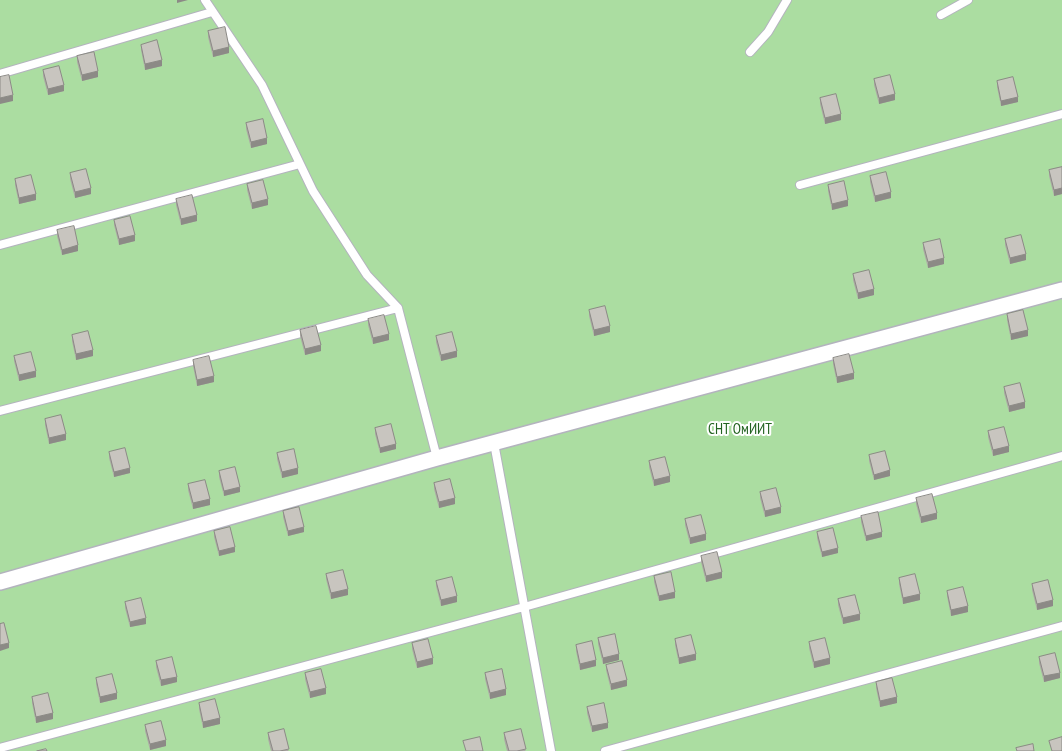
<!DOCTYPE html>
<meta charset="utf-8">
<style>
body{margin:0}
canvas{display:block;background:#ece9df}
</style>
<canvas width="1062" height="751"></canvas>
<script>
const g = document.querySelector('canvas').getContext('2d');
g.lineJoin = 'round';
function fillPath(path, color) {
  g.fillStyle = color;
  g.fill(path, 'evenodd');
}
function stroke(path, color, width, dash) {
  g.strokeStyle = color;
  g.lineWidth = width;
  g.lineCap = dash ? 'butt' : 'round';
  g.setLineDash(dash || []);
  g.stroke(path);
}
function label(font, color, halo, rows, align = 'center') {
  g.font = font + ' "PT Sans Narrow",sans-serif';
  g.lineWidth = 4;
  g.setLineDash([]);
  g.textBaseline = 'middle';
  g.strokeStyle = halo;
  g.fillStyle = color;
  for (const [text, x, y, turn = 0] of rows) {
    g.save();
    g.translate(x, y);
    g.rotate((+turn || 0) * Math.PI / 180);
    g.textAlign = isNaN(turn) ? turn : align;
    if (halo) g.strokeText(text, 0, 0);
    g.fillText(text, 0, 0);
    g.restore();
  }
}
const green = new Path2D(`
 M0,0H1062V751H0Z`);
const lane = new Path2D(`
 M205,0L262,85L313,191L367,275L398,308
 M941,15L968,0
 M750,52L768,32L787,0
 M0,74L212,12
 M800,185L1062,114
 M0,245L300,164
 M0,411L398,308L437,458
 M494,443L551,751
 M0,748L524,607L1062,456
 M605,751L1062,626`);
const street = new Path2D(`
 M0,582L437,458L1062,290`);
const wall = new Path2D(`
 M208,31L229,53L213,57L208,37Z
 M141,45L162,66L145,70L141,50Z
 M77,56L98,77L82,81L77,62Z
 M43,70L64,91L48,95L43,76Z
 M874,79L895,100L879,104L874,85Z
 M997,81L1018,102L1001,106L997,87Z
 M820,98L841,120L825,124L820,104Z
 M246,123L267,144L251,148L246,129Z
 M1062,167V194L1054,196L1049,176V170Z
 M70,173L91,194L75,198L70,179Z
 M870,176L891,198L875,202L870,182Z
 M15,179L36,200L19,204L15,185Z
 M247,184L268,205L252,209L247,190Z
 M828,185L848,206L832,210L828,191Z
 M176,199L197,221L181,225L176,205Z
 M114,220L135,241L119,245L114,225Z
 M57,230L78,251L62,255L57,236Z
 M1005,239L1026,260L1010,264L1005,245Z
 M923,243L944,264L928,268L923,249Z
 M853,274L874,295L858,299L853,280Z
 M589,310L610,332L594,336L589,316Z
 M1007,314L1028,336L1011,340L1007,320Z
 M368,319L389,340L373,344L368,325Z
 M300,330L321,351L305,355L300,336Z
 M72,335L93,356L76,360L72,341Z
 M436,336L457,357L441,361L436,342Z
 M14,356L36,377L19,381L14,361Z
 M833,358L854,379L837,383L833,364Z
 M193,360L214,382L197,386L193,366Z
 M1004,387L1025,408L1009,412L1004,393Z
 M45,419L66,440L49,444L45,425Z
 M375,428L396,449L380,453L375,434Z
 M988,431L1009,452L993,456L988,437Z
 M109,452L130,473L114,477L109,458Z
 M277,453L298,474L282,478L277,459Z
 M869,455L890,476L874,480L869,461Z
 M649,461L670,482L654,486L649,467Z
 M219,471L240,492L224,496L219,477Z
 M434,483L455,504L439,508L434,489Z
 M188,484L210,505L193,509L188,490Z
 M760,492L781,513L765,517L760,498Z
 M916,498L937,519L921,523L916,504Z
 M283,511L304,532L288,536L283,517Z
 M861,516L882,537L866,541L861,522Z
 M685,519L706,540L690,544L685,525Z
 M214,531L235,552L219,556L214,537Z
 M817,532L838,553L822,557L817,538Z
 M701,556L722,578L706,582L701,562Z
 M326,574L348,595L331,599L326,579Z
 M654,576L675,598L659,601L654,582Z
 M899,578L920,600L903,604L899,584Z
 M436,581L457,602L441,606L436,586Z
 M1032,584L1053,606L1037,610L1032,590Z
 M947,591L968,612L951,616L947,596Z
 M838,599L860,620L843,624L838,605Z
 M125,602L146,624L130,627L125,608Z
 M598,638L619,660L603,664L598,644Z
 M675,639L696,660L679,664L675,645Z
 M809,642L830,664L814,668L809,648Z
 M412,643L433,664L417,668L412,649Z
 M576,645L596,666L580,670L576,651Z
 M1039,657L1060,678L1044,682L1039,663Z
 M156,661L177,682L161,686L156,667Z
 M606,665L627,686L611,690L606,670Z
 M305,673L326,694L310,698L305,679Z
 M485,673L506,695L490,699L485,679Z
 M96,678L117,699L100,703L96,684Z
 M876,682L897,703L880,707L876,688Z
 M32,697L53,719L36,723L32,703Z
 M199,703L220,724L203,728L199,709Z
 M587,707L608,728L592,732L587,713Z
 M145,725L166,746L150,750L145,731Z
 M268,733L289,751H271L268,739Z
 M504,733L526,751H507L504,739Z`);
const shadedWall = new Path2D(`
 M177,0H188L177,3Z
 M229,47V53L213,57V51Z
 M162,60V66L145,70V64Z
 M98,71V77L82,81V75Z
 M64,85V91L48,95V89Z
 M895,94V100L879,104V98Z
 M13,95V101L0,104V98Z
 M1018,97V102L1001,106V101Z
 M841,114V120L825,124V118Z
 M267,138V144L251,148V142Z
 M91,188V194L75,198V192Z
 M1062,188V194L1054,196V190Z
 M891,192V198L875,202V196Z
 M36,194V200L19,204V198Z
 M268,199V205L252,209V203Z
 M848,200V206L832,210V204Z
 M197,215V221L181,225V219Z
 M135,235V241L119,245V239Z
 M78,245V251L62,255V250Z
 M1026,254V260L1010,264V258Z
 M944,258V264L928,268V262Z
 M874,289V295L858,299V293Z
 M610,326V332L594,336V330Z
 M1028,330V336L1011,340V334Z
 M389,334V340L373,344V338Z
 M321,345V351L305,355V349Z
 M93,350V356L76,360V354Z
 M457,351V357L441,361V355Z
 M36,371V377L19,381V375Z
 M854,373V379L837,383V377Z
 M214,376V382L197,386V380Z
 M1025,402V408L1009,412V406Z
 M66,434V440L49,444V438Z
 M396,444V449L380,453V448Z
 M1009,446V452L993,456V450Z
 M130,468V473L114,477V472Z
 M298,468V474L282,478V472Z
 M890,470V476L874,480V475Z
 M670,476V482L654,486V480Z
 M240,487V492L224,496V491Z
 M455,498V504L439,508V502Z
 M210,499V505L193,509V503Z
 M781,507V513L765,517V511Z
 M937,513V519L921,523V517Z
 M304,527V532L288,536V531Z
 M882,532V537L866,541V536Z
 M706,534V540L690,544V538Z
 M235,547V552L219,556V551Z
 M838,548V553L822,557V552Z
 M722,572V578L706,582V576Z
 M348,589V595L331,599V593Z
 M675,592V598L659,601V596Z
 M920,594V600L903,604V598Z
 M457,596V602L441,606V600Z
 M1053,600V606L1037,610V604Z
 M968,606V612L951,616V610Z
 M860,614V620L843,624V618Z
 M146,618V624L130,627V622Z
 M9,643V648L0,651V645Z
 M619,654V660L603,664V658Z
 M696,654V660L679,664V658Z
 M433,658V664L417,668V662Z
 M830,658V664L814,668V662Z
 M596,660V666L580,670V664Z
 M1060,673V678L1044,682V676Z
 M177,677V682L161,686V680Z
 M627,680V686L611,690V684Z
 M326,688V694L310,698V692Z
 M506,689V695L490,699V693Z
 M117,693V699L100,703V697Z
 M897,697V703L880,707V701Z
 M53,713V719L36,723V717Z
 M220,718V724L203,728V722Z
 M608,723V728L592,732V726Z
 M166,740V746L150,750V744Z`);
const building = new Path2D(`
 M225,27L229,47L213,51L208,31Z
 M157,40L162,60L145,64L141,45Z
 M94,52L98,71L82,75L77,56Z
 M59,66L64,85L48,89L43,70Z
 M9,75L13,95L0,98V77Z
 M890,75L895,94L879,98L874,79Z
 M1013,77L1018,97L1001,101L997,81Z
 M836,94L841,114L825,118L820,98Z
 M263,119L267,138L251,142L246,123Z
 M1062,167V188L1054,190L1049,170Z
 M86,169L91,188L75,192L70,173Z
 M886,172L891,192L875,196L870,176Z
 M31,175L36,194L19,198L15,179Z
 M263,180L268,199L252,203L247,184Z
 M844,181L848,200L832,204L828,185Z
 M192,195L197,215L181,219L176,199Z
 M130,216L135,235L119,239L114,220Z
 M74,226L78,245L62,250L57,230Z
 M1021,235L1026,254L1010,258L1005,239Z
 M940,239L944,258L928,262L923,243Z
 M869,270L874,289L858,293L853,274Z
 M605,306L610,326L594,330L589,310Z
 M1023,310L1028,330L1011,334L1007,314Z
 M384,315L389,334L373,338L368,319Z
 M316,326L321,345L305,349L300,330Z
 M88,331L93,350L76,354L72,335Z
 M452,332L457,351L441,355L436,336Z
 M31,352L36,371L19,375L14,356Z
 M849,354L854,373L837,377L833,358Z
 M209,356L214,376L197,380L193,360Z
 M1020,383L1025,402L1009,406L1004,387Z
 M61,415L66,434L49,438L45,419Z
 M391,424L396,444L380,448L375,428Z
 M1004,427L1009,446L993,450L988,431Z
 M125,448L130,468L114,472L109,452Z
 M294,449L298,468L282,472L277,453Z
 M885,451L890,470L874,475L869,455Z
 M665,457L670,476L654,480L649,461Z
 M235,467L240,487L224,491L219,471Z
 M450,479L455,498L439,502L434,483Z
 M205,480L210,499L193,503L188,484Z
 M776,488L781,507L765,511L760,492Z
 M932,494L937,513L921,517L916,498Z
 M299,507L304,527L288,531L283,511Z
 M878,512L882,532L866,536L861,516Z
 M701,515L706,534L690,538L685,519Z
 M230,527L235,547L219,551L214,531Z
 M833,528L838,548L822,552L817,532Z
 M717,552L722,572L706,576L701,556Z
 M343,570L348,589L331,593L326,574Z
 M671,572L675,592L659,596L654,576Z
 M915,574L920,594L903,598L899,578Z
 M452,577L457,596L441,600L436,581Z
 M1048,580L1053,600L1037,604L1032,584Z
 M963,587L968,606L951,610L947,591Z
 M855,595L860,614L843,618L838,599Z
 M141,598L146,618L130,622L125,602Z
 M4,623L9,643L0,645V624Z
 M615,634L619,654L603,658L598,638Z
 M691,635L696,654L679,658L675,639Z
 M825,638L830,658L814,662L809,642Z
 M428,639L433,658L417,662L412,643Z
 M592,641L596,660L580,664L576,645Z
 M1055,653L1060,673L1044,676L1039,657Z
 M172,657L177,677L161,680L156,661Z
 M622,661L627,680L611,684L606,665Z
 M321,669L326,688L310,692L305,673Z
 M502,669L506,689L490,693L485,673Z
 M112,674L117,693L100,697L96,678Z
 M892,678L897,697L880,701L876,682Z
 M48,693L53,713L36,717L32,697Z
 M215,699L220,718L203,722L199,703Z
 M604,703L608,723L592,726L587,707Z
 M161,721L166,740L150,744L145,725Z
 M284,729L289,749L280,751H273L268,733Z
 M521,729L526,749L517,751H509L504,733Z
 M480,737L483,751H466L463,741Z
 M1062,737V751H1052L1049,741Z
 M1033,744L1034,751H1017L1016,748Z
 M46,749L47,751H37Z`);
const parkNames = [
 ["СНТ ОмИИТ",740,430]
];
fillPath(green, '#abdda1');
stroke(lane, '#b3b3be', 10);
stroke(street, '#b3b3be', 18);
stroke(lane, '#fff', 8);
stroke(street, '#fff', 15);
fillPath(wall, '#aca9a4');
fillPath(shadedWall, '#8c8a86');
fillPath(building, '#c8c5bf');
stroke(building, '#8c8a86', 1);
label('15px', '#236321', '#fff', parkNames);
</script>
